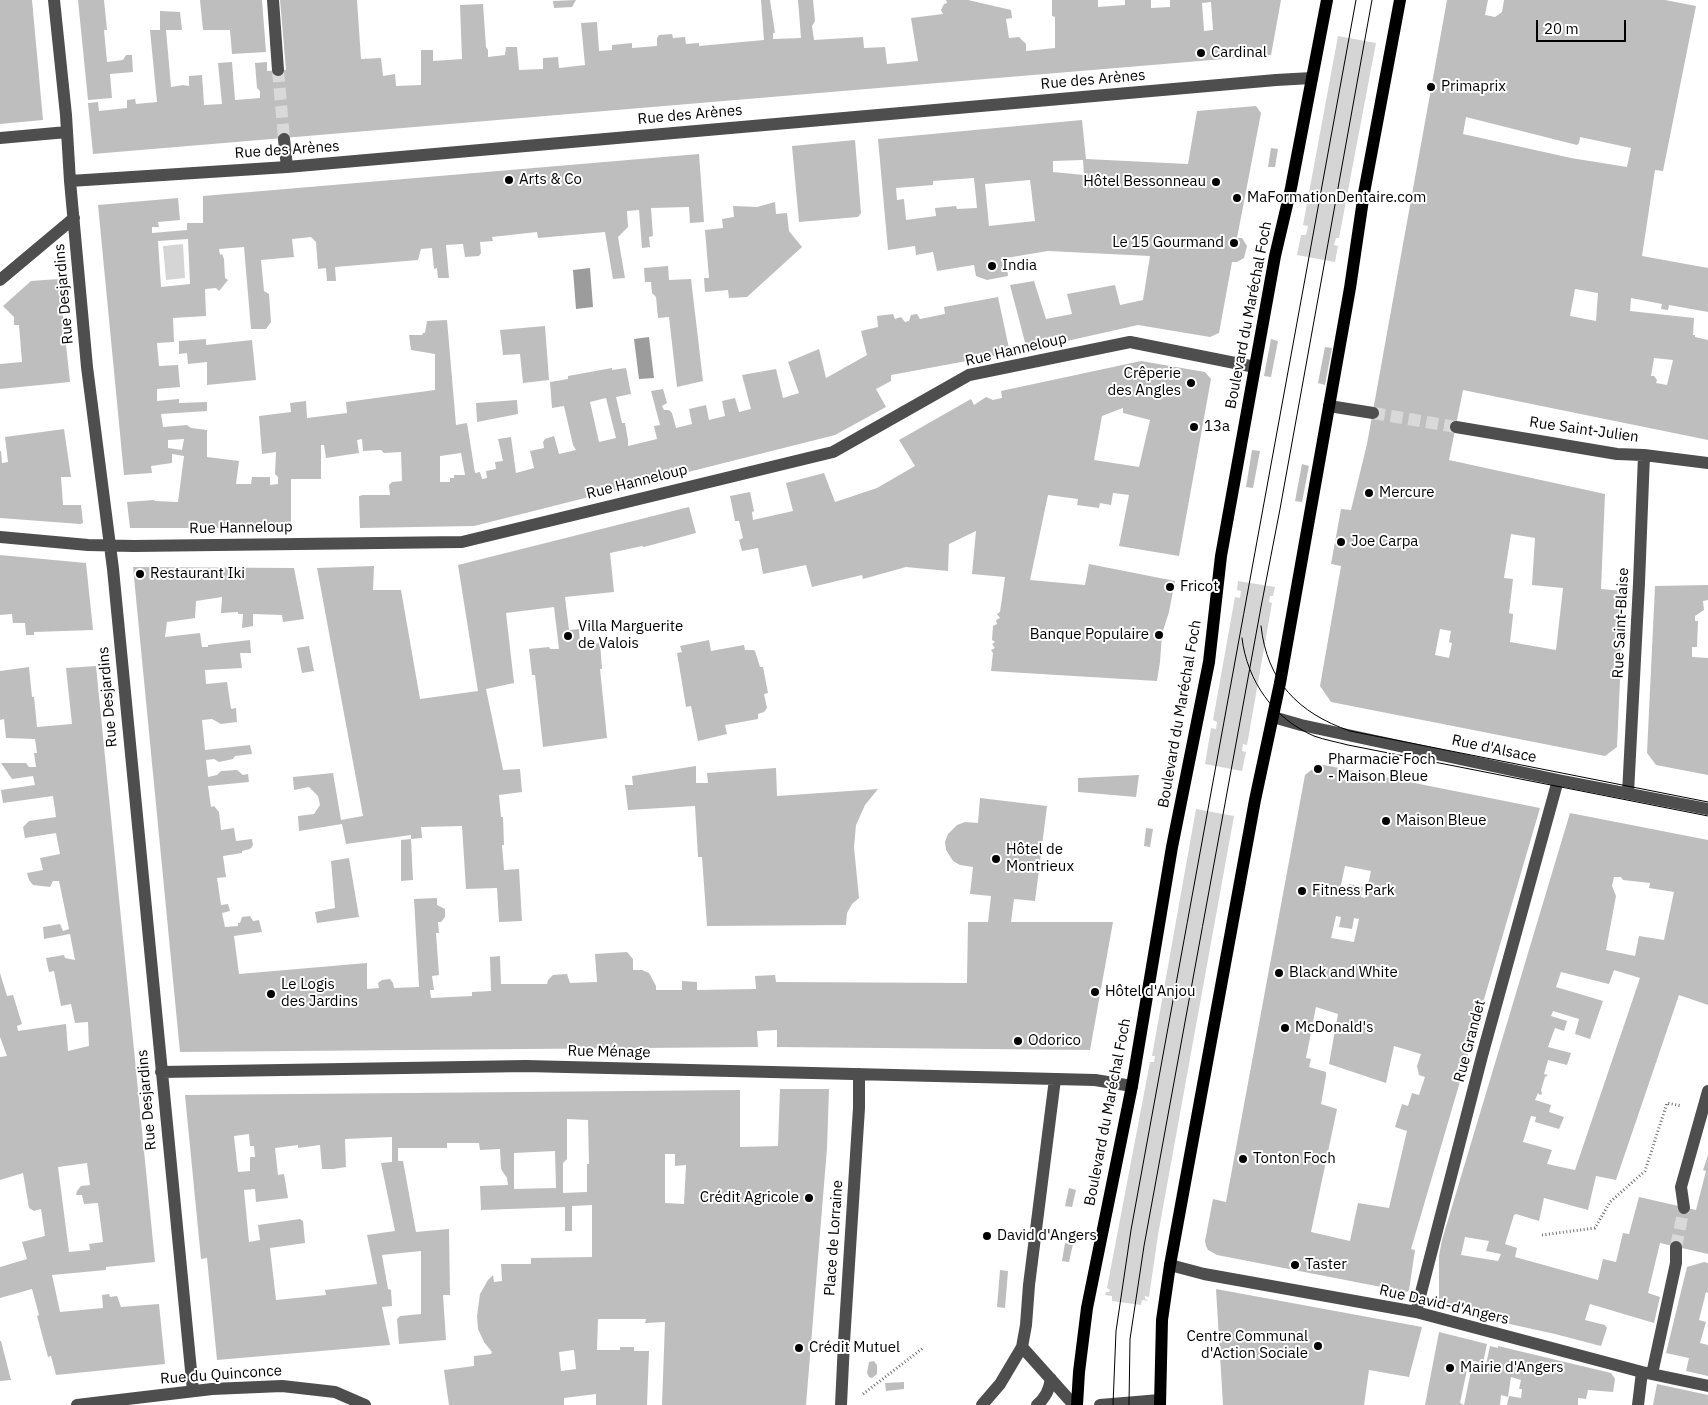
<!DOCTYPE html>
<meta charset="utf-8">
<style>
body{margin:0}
#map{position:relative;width:1708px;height:1405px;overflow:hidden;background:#fff;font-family:"IBM Plex Sans",sans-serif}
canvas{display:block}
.scale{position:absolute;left:1536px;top:20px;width:90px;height:22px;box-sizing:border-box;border:2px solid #000;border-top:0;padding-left:6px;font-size:15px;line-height:18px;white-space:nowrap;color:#000;-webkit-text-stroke:4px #fff;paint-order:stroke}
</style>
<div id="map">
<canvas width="1708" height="1405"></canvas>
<div class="scale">20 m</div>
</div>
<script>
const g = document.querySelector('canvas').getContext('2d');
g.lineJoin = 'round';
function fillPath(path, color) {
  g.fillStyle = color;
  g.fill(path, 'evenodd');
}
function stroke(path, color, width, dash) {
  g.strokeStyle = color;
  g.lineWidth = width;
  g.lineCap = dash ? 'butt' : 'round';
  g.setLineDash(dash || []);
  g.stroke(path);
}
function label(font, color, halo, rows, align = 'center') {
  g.font = font + ' "IBM Plex Sans",sans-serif';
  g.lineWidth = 4;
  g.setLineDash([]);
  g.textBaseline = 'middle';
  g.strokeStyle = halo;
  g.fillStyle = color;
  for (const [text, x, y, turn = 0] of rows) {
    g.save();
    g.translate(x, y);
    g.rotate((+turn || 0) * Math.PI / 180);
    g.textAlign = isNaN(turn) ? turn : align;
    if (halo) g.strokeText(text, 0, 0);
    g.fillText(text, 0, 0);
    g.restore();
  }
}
const green = new Path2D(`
 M1338,36L1376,43L1339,238H1336L1334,245L1338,246L1335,262L1297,255L1301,235H1306L1308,226L1303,225Z
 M183,244L185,278L166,280L163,246Z
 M1238,581L1275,587L1273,596H1270L1269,602L1272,603L1247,745L1243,744L1242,751L1246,752L1242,771L1205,764L1211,728L1216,729L1217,722L1213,720L1235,597L1240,598L1241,591L1237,590Z
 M1196,809L1234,816L1158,1235L1149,1297L1145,1296V1299L1149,1301L1142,1300L1141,1305L1112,1301V1296L1105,1295L1106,1292H1109L1110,1290L1107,1288L1150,1062H1154L1155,1056H1152Z`);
const water = new Path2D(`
 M590,268L593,307L576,309L573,270Z
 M649,337L654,378L639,379L634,339Z`);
const building = new Path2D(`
 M0,0H32L43,120L0,124Z
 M78,0H104L107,30H104L107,62L123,60L126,55H132L133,72L110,74L112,98L88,100Z
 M200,0H262L266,52L232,54L230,30H203Z
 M280,0H357L361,59L381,58L383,76L395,74L396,86L421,85V50H433V61L462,59L460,5L483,4L486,47L488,50V57L505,55L506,47H517L519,70L543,69V58L558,57L559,68L585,65L581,23L597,22L599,51L612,50V45L632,43V48L657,46V38L659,35L672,34L673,38L685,37L686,44L699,43V46L764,40L761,0H770L775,33H773V39L801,38L798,0H813L815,21L812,26L814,40L863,37L864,48L885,47L887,64L918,61L911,18L943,14L941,10L944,4L947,3L946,0H968L1011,10L1012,18L1006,19L1009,38L1019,37L1026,44V51L1055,48V17L1052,16V0H1098V7L1125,5V0H1151V8L1170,7V0H1281L1271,55L93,154L88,103L98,102L99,111L127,108V100L135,99L136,104L157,102L150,30H160V11L180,12L182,30H166L171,87L183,85L189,86V76L202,75L204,105L222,104L218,63L232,62L235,100L260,98V91L257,88L255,63L267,62V71L286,70ZM1211,2L1213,30L1204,31L1202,3Z
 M576,0L572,7L554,8L553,1Z
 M1447,0H1488L1485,15L1495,17L1502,12L1504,0H1665L1696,6L1663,171L1655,170L1642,256L1708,268V312L1669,305L1668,310L1661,309L1662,304L1631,298L1630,311L1694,318L1693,335H1695V337L1708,340V440L1463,390L1449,460L1605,494L1601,589L1624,591L1617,747L1605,756L1331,702L1320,686L1341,566L1331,564L1341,509L1351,510L1367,444ZM1466,117L1577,145L1579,143L1580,137L1631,148L1627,167L1571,158L1463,134ZM1575,289L1598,293L1596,321L1570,316ZM1654,358L1673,360L1667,385L1656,383L1657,380L1654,376H1651ZM1511,534L1535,538L1532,585L1563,588L1556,650L1510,642L1513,616V614L1509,613L1513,579L1504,578ZM1440,629L1451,631L1449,642L1452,643L1449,658L1435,655Z
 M1256,106L1261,113L1237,238H1242L1247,246L1244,258L1237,262H1232L1219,333L1210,337L1138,325L1027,350L1010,285L1034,281L1046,319L1072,314L1067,294L1115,285L1120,305L1143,300L1150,256L1048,251L1006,258L1008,276L987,280L976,276L974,265L937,271L933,252L916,255L915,246L888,250L878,139L1082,120L1086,159L1188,164L1197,111ZM1083,160L1084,175L1053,172V161ZM974,178L977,208L957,209L956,206L935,208L936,216L906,220L904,199L897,200L896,188L933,185V181ZM1030,180L1035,221L989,226L985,184Z
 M855,140L861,213L858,217L799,222L792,146Z
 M1271,148L1278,149L1275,167H1268Z
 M699,154L704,222L690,223L689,207L651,208L653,236L649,237L650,247L642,248L639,210L627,211L628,227L618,237L625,278L613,279L605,232L538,238L537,232L492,237L493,241L480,242L481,253L479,256L465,257L463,244L446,245L449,278H438L437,268L434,269L432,248L421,249L418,260L335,267L336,281H327L326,268L318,269L316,242L311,237L292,239L294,257L261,260L264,291L269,294L271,322L266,329H251L244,247L219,249L220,255L222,254L224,259L225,278L228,280L219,291L216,288L205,289L206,316L173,318L174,342L157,343L159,366L178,365L180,387L157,389V401L179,399V403L207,402V411L161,414L163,427L187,425L191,428L207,430V457L239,461L236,484H251L252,477H270V485L278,484V477L275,474L276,452L262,454L259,416L291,412L290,403L306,401L307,418L347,413L346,402L435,390V354L411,350L409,335H422L423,333H425L427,321L447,320L456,425L467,423L475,473L480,472L482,479L487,478L486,471L496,469L495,462L503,461L498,439L511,437L516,473L534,468L530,451L544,448L543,442L545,439L554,436L559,454L576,450L573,445L564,406L552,408L550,382L568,379V376L612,368V370L626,368L631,394L616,397L622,423H625L628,440V446L657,439L654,426L660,425L651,391L663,389L667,403L662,406L664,410H669L672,413L676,428L692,424L689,409L706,405L709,420L725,416L722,401L735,398L739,412L751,409L742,375L776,369L783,398L799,393L788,362L819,349L826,378L867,355L861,331L878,327L877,316L893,314L895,319L901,317L905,322L909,321L911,315L917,314L920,319L945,314L944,307L998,297L1010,353L891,375V381L876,389L886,407L835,435L474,526L360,528L359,496L363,495H390L389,485L392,482L402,481L401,452L384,453L381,450L363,451L362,439L357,440L359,453L326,458L324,445H321V479H291V528H130L127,502L154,500L155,501L178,502L184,456L172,454V463L151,466L152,473L124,475L98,205L178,198L180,220L158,222L159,227H152V233L187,230V223H203V196ZM188,239L190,284L161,287L158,241ZM606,398L616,438L599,442L590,402ZM184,439L182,450L168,448V440ZM461,453L465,475H454V478H450V482H440V456Z
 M775,202L776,214L787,213L789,231L802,247L747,297L729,298L728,290L705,292L704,278H709L705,230L723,228L722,219L734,217L733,206L757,207Z
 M668,266L669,280L691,279L703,381L677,387L669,317L658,318L656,297L652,293L651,282H645L644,268Z
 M59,279L70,382L0,389V364L22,362L19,325H14V317L3,306L31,281Z
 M545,326L549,380L523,383L520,354L503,355L500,330Z
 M206,339V345L252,340L256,380L207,385V362L188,364L187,353L179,354V341Z
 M1271,339L1278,341L1271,377L1264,376Z
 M1325,347L1332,348L1325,385L1318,383Z
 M1141,361L1205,372L1211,379L1179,556L1119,546L1129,495L1113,493L1111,505L1100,503L1099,508L1077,505L1078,499L1048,495L1030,580L1085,585L1089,564L1175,581L1169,612L1162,634L1160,662L1157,681L991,671L993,653L991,650L995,648L992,644L995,642L992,640L993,626L997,624L996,620L1000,618L997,614L1000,612L1005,577L972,574L976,531L949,544L948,571L906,567L863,579L862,575L812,587L806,565L763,574L758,548L742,551L739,540L743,538L739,521H735L730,496L750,492L754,511L752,512L753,520L793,511L786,483L824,473L835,502L877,488L915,466L899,440L971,399L974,405L986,397L993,400L1002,398L1001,391ZM1123,408V413L1150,420L1139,467L1094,460L1102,416Z
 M517,400L518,414L477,422L476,403Z
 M64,429L71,477H61L63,505H81L83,523L80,524L0,518V451H1L2,463L8,462L5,437Z
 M1252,450L1260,451L1253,488L1246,487Z
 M1302,464L1309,466L1302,502L1295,501Z
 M689,507L696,533L644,547L642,546L610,553L614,592L565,597L569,630L579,629L580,645L600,643L602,669H600L607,738L543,747L535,675H532L529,649L549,647L550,649H559L554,607L506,613L514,683L486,689L503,770L520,769L522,792L499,795L501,817H503L504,845H502L504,870L519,869L522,921L499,922L497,888L466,889L462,826L421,827L422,838L411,839V835L346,844L342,824L299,831L298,816L314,814L320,805L318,796L309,787L294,790L293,777L333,773L341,820L363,816L317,568L374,566L373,590H401L420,699L478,691L458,565Z
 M0,555L86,563L93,630L34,632V635H26L25,623H13L12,614L0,615Z
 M133,567L294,568L304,619L283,622L282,615L253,614V626L242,628L243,614H238V612L221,613L222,597L196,601L195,618L167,622L165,637L200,633L202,647H208V645L250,640L251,653H240L242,668L205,670L206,684L227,682L231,709L236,708L237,722L221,724L212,719L202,720L205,750L250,745L252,754L235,756L233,759L219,762L214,759L206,760L208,777L217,775L221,771L237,770L243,775L248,774L249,782L208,786L211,807L214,806L219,812L221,830L234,828L236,841L252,839L253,845L250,849L242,851V853L223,856L226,877L217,878L221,905L228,904L230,911L222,913L225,927L238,926V923H240L242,917L250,916L253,921L259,920L262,932L234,936L239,974L367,963V989L379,988L378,983L382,980L390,979L393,983L394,988L419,987L414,899L437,898V905L445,909V917L441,922H438L439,933H436L439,975L432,976L434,990H430L431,998L472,996V992L491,991L490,957L500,956L501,984H547L548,980L553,975L567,974L570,983L597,982L595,954L627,952L633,959V970H642L649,973L656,986V990H682V981L697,982V990L756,989L755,976L775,975L776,982L967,983L968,922H988L991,896L970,894L973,867L960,865L953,861L946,850L945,842L948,834L957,825L965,822L978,823L980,798L1047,806L1035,901L1014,899L1011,922H1113L1090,1050L777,1047V1030L757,1031L758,1047L180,1052Z
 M1708,585V600L1703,601L1704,610L1695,616V621H1698L1697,647H1692V657L1708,658V775L1656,765L1647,753L1655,586Z
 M709,640L711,651L744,645L745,650H753L755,651L760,667H763L768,693L764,694L767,708L764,712L758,714V719L725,725L727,734L698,741L691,706L686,707L677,653L682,652L680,646Z
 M309,646L314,671L302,673L297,648Z
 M96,666L155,1262L106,1267V1270L52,1275L60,1312L103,1308L102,1295L109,1294L110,1297L117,1296L121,1307L159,1304L165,1364L56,1375L51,1356L48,1357L37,1316L39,1315L32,1289L0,1298V1267L27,1259L22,1242L45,1236L41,1209L34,1211L29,1208L23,1173L0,1180V1057L7,1056L0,1037V973L7,996L13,995L22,1024L17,1026L18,1031L66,1024L68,1051L89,1046L88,1022L75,1023L71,1004L61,1006L54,971L49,972L46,958L64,955L65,958L75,960L70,934L44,939L43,927L60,924L63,931L69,929L59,881H53L50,887L33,885L29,880L27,873L43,870L40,858L60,854L56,833L25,838L23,827L29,821L56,817L53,796L3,803L1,790L35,785L33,776L12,779L1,763H26L29,767H36L34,753H37L35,739L6,738L4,719L0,720V671L29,667L32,697H34L37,727L72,724L66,668ZM87,1163L90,1185L81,1186L77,1191L76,1195H82L84,1204L98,1203L103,1242L89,1244L90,1250L69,1252L58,1167Z
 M1319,764L1540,808L1411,1249L1415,1250L1409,1290L1407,1292L1217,1255L1208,1250L1206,1246L1205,1241L1213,1199L1226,1202L1305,775ZM1345,866L1371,871L1365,898L1361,897L1363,887L1349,884L1347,895L1339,894ZM1336,916L1341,917L1339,927L1352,929L1354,918L1359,919L1354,942L1331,938ZM1316,1007L1338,1014L1329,1064L1386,1083L1394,1046L1421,1054L1417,1066L1419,1075L1425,1077L1419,1095L1412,1093L1408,1106L1402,1104L1395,1127L1407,1131L1389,1208L1358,1203L1350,1241L1311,1232L1337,1109L1321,1104L1326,1076V1072L1309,1067L1311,1059L1306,1058Z
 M696,766V783H708L707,773L776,768L777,796L878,789L865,805L856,825L854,847L859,898L852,904L847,913L846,925L707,926L702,857H698L695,806L628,810L625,785H633L632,776Z
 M1139,775L1136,797L1078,792V778Z
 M1570,813L1708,840V1005L1679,995L1616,1180L1596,1176L1588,1210L1544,1198L1539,1221L1516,1214L1514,1215L1505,1244L1517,1248L1515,1257L1598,1280L1603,1259L1616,1262L1623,1233L1629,1234L1639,1197L1696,1210L1706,1171L1703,1170L1708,1155V1254L1660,1243L1648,1293L1660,1297L1654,1323L1590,1304L1585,1320L1605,1325L1607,1328L1601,1346L1555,1334L1496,1321L1470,1313L1471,1308L1439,1301V1256L1442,1240ZM1614,877H1621L1623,880L1650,883L1649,888L1674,892L1664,940L1639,936L1635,956L1606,950L1616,896L1612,886ZM1614,970L1640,978L1575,1170L1547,1164L1552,1150L1523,1142L1531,1116L1536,1117L1535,1122L1559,1129L1564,1117L1549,1112L1551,1105L1535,1100L1538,1093L1540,1095L1542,1094L1541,1090L1545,1077L1548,1075L1544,1074L1548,1060L1567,1065L1571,1053L1548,1047L1555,1028L1564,1031L1567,1021L1551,1016L1553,1011L1579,1019L1575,1034L1590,1039L1603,1001L1556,987L1561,972L1609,984ZM1465,1237L1489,1241L1486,1251L1501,1254L1498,1261L1461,1255Z
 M1146,828L1153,829L1150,847L1144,846Z
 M411,839L413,880L401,881V840Z
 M349,858L359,917L317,923L315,912L335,908L331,861Z
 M780,1089H829L827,1148L806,1405H662L665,1322L645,1323L646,1319H598L597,1350H620V1347H634V1351H649L647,1405H596V1394L564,1398V1405H449L444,1370L474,1366V1356L491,1354L492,1352L484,1342L478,1329L477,1316L480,1294L488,1280L493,1275L494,1282L502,1281L501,1264H531V1258L592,1257V1205L572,1206V1231H565V1207L481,1210L480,1186L508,1185L507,1178L501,1169L500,1149L480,1150L479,1143H447V1148H398V1161H403L416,1232L449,1229L450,1295H443L446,1340L399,1344L397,1319L400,1316L421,1314V1251L382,1255L388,1289L391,1290L392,1306L382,1307L390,1345L217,1360L207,1258L201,1259L185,1095L740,1090V1147L778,1146ZM567,1119L588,1120L589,1164H587V1192L563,1193V1163L567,1159ZM249,1134L250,1146H254L255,1157H250V1171L238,1172L234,1136ZM392,1137V1162L381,1163L395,1231L367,1235L377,1284L325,1290L326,1295L276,1300L270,1248L305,1243L303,1221L300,1219L258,1225L260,1240L249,1242L244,1190L255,1189L256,1202L288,1198L284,1174L278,1175L275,1148L298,1145V1148L320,1145L322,1169H333L346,1167L345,1139ZM555,1151L556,1188L514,1189V1153ZM665,1154H675V1166L686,1165L684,1204L665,1203ZM574,1350L576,1369L561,1371L559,1352Z
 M1069,1188L1076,1190L1072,1207L1065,1206Z
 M1065,1243L1073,1244L1069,1262L1062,1261Z
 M1704,1262L1708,1263V1293L1706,1292L1699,1320L1706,1322L1700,1343L1708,1345V1376L1686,1371L1689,1358L1666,1353L1687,1267Z
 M1000,1270L1008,1271L1005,1308L997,1307Z
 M1216,1289L1422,1327L1409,1377L1369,1370L1364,1405H1223Z
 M1439,1332L1487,1344L1483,1363L1469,1360L1460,1403L1464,1405H1425Z
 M0,1341H1L11,1380L0,1381Z
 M1490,1346L1498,1348V1346L1611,1373L1615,1379L1613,1392L1588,1390L1586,1399L1578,1398V1405H1507L1509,1396L1521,1398L1522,1389H1519L1521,1380L1511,1377L1508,1397L1501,1395L1500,1405H1464L1472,1366L1485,1369Z
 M874,1361L877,1365V1374L872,1378L869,1377L867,1373L869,1362Z
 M904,1382V1389L886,1391L885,1383Z
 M1657,1384L1708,1395V1405H1653Z`);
const minorTunnel = new Path2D(`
 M278,70L284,139
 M1373,413L1456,427
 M1676,1247L1684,1208`);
const path = new Path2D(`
 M1542,1235L1595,1228L1610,1202L1645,1171L1667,1103L1682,1106
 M863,1394L923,1348`);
const minor = new Path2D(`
 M54,0L66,115L70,181L87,367L113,569L193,1391
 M273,0L278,70
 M0,138L67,132
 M284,139L287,167
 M70,181L287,167L1276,80L1312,78
 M0,280L74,218
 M1329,406L1373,413
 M1456,427L1617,454L1644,455L1708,463
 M0,537L88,545L134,546L462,542L833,452L969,375L1130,342L1255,367
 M1273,717L1301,725L1558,780L1708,809
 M1628,793L1639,583L1644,455
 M161,1072L526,1066L1017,1078L1095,1080L1132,1086
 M1684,1208L1681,1187L1708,1091
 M1170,1265L1204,1274L1416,1312L1642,1372L1708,1386
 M1416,1312L1482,1056L1558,780
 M1022,1347L1074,1405
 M1652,1374L1676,1263V1247
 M77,1405L212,1389L282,1386L335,1392L365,1405
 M841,1405L844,1342L859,1108V1074
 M982,1405L1000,1384L1022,1347L1026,1325L1029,1285L1055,1079
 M1037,1405C1046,1397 1049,1390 1051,1379
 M1100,1405L1160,1400
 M1638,1405L1642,1372`);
const major = new Path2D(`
 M1077,1405L1079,1372L1087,1308L1132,1086L1172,847L1209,662L1221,556L1275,256L1291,188L1327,0
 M1160,1405L1162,1320L1170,1265L1255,800L1280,683L1350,288L1364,193L1400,0`);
const tram = new Path2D(`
 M1261,626C1267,681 1298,713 1350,731L1708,802
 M1242,638C1247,681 1274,719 1314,736C1325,740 1337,742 1348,745L1708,816
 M1113,1405L1116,1331L1131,1230L1356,0
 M1129,1405L1130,1339L1144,1246L1261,607L1280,509L1372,0`);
const markers = [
 [1201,53,5,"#000"],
 [1431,87,5,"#000"],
 [509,180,5,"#000"],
 [1216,182,5,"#000"],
 [1237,198,5,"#000"],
 [1234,243,5,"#000"],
 [992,266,5,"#000"],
 [1191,383,5,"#000"],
 [1194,427,5,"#000"],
 [1369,493,5,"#000"],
 [1341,542,5,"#000"],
 [140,574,5,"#000"],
 [1170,587,5,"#000"],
 [1159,635,5,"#000"],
 [568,636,5,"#000"],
 [1318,769,5,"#000"],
 [1386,821,5,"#000"],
 [996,859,5,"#000"],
 [1302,891,5,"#000"],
 [1279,973,5,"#000"],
 [1095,992,5,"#000"],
 [271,994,5,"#000"],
 [1285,1028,5,"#000"],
 [1018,1041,5,"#000"],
 [1243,1159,5,"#000"],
 [809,1198,5,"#000"],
 [987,1236,5,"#000"],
 [1295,1265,5,"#000"],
 [1318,1346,5,"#000"],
 [799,1348,5,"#000"],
 [1450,1368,5,"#000"]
];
const poiNames = [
 ["Cardinal",1211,53],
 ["Primaprix",1441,87],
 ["Arts & Co",519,180],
 ["Hôtel Bessonneau",1206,182,"right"],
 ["MaFormationDentaire.com",1247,198],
 ["Le 15 Gourmand",1224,243,"right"],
 ["India",1002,266],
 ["Crêperie",1181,374,"right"],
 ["des Angles",1181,391,"right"],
 ["13a",1204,427],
 ["Mercure",1379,493],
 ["Joe Carpa",1351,542],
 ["Restaurant Iki",150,574],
 ["Fricot",1180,587],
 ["Villa Marguerite",578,627],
 ["de Valois",578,644],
 ["Banque Populaire",1149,635,"right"],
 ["Pharmacie Foch",1328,760],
 ["- Maison Bleue",1328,777],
 ["Maison Bleue",1396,821],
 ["Hôtel de",1006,850],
 ["Montrieux",1006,867],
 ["Fitness Park",1312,891],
 ["Black and White",1289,973],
 ["Le Logis",281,985],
 ["des Jardins",281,1002],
 ["Hôtel d'Anjou",1105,992],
 ["McDonald's",1295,1028],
 ["Odorico",1028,1041],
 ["Tonton Foch",1253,1159],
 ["Crédit Agricole",799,1198,"right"],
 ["David d'Angers",997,1236],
 ["Taster",1305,1265],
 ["Centre Communal",1308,1337,"right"],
 ["d'Action Sociale",1308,1354,"right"],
 ["Crédit Mutuel",809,1348],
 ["Mairie d'Angers",1460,1368]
];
const streetNames = [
 ["Rue des Arènes",1093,80,-5],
 ["Rue des Arènes",690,115,-5],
 ["Rue des Arènes",287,150,-4],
 ["Rue Desjardins",64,294,-95],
 ["Boulevard du Maréchal Foch",1249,315,-79],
 ["Rue Hanneloup",1016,350,-13],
 ["Rue Saint-Julien",1584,430,8],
 ["Rue Hanneloup",637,482,-14],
 ["Rue Hanneloup",241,528,-1],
 ["Rue Saint-Blaise",1621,623,-87],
 ["Rue Desjardins",108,697,-95],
 ["Boulevard du Maréchal Foch",1180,714,-80],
 ["Rue d'Alsace",1494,749,12],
 ["Rue Grandet",1470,1041,-75],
 ["Rue Ménage",609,1052,1],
 ["Rue Desjardins",147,1100,-95],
 ["Boulevard du Maréchal Foch",1108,1112,-79],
 ["Place de Lorraine",834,1238,-86],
 ["Rue David-d'Angers",1444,1305,13],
 ["Rue du Quinconce",221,1375,-4]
];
fillPath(green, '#d5d5d5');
fillPath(water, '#9c9c9c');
fillPath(building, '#bebebe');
stroke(minorTunnel, '#d9d9d9', 12, [12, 6]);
stroke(path, '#707070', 3, [1, 2.5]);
stroke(minor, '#4e4e4e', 12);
stroke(major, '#000', 12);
stroke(tram, '#000', 1);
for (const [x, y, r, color] of markers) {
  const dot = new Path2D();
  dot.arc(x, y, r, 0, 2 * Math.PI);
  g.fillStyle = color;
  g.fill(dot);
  stroke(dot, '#fff', 2);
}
label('15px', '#000', '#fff', poiNames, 'left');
label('15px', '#000', '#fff', streetNames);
</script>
